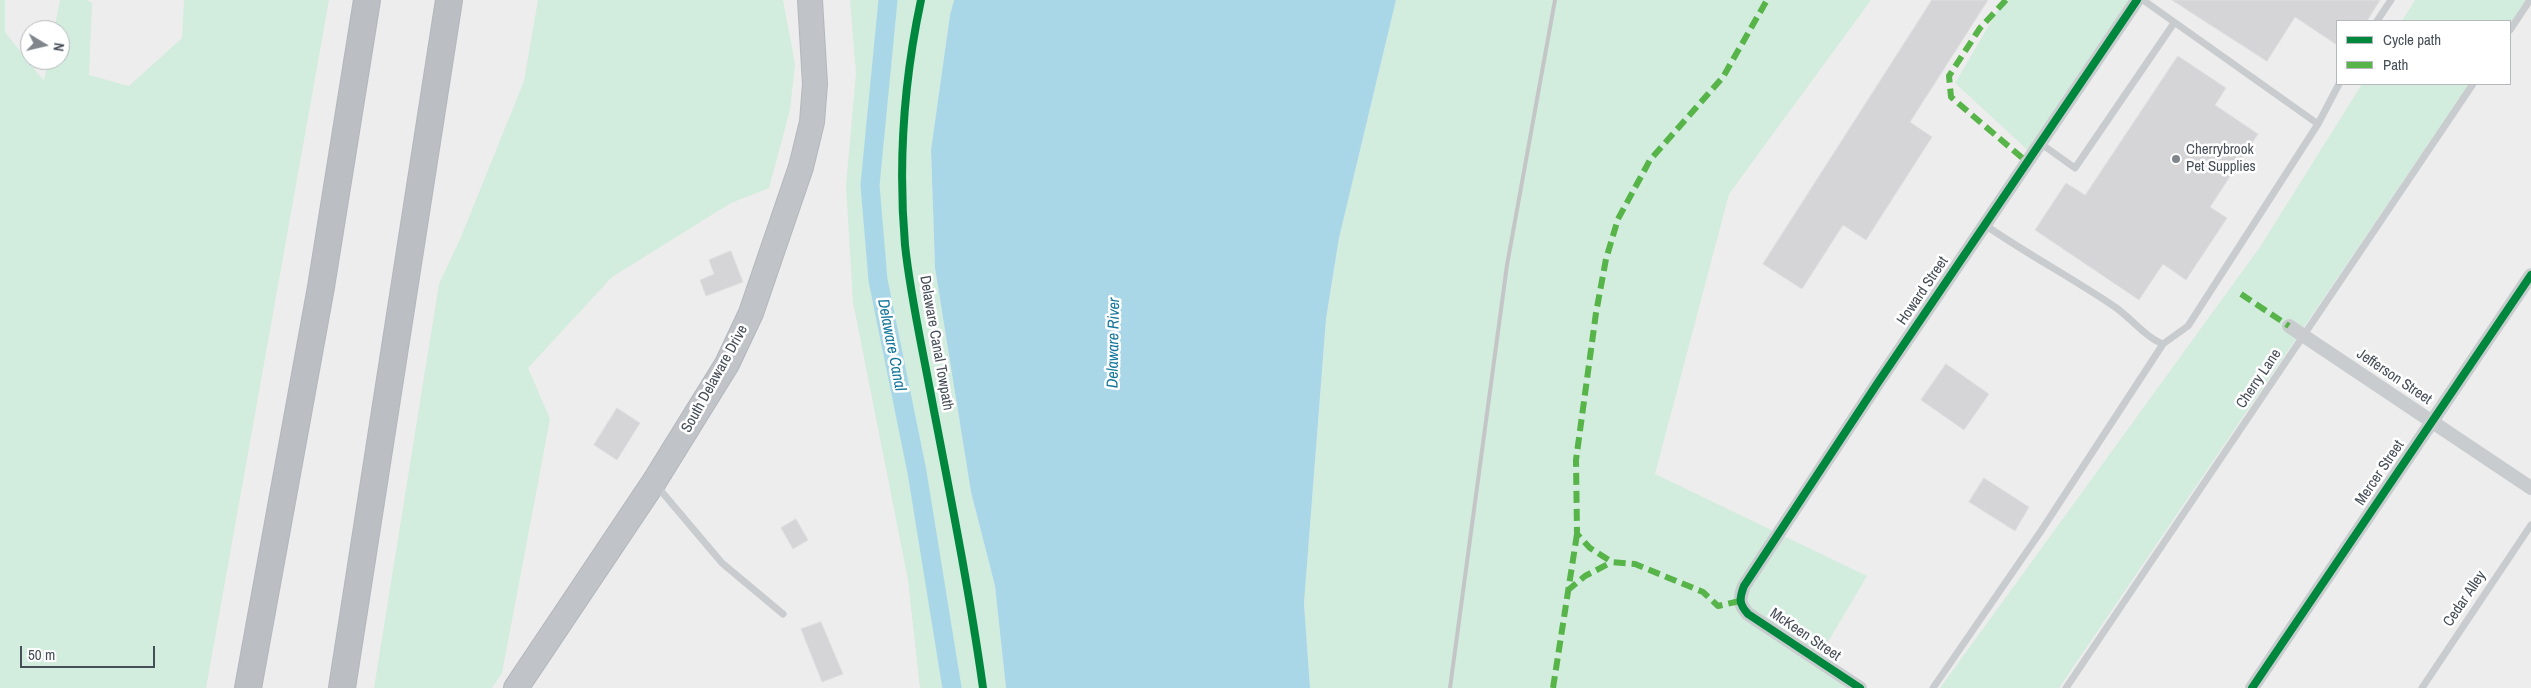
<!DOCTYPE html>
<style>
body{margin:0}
#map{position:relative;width:2531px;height:688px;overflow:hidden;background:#eeeded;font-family:"Archivo Narrow",sans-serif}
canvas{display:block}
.legend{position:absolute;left:2336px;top:20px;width:175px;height:65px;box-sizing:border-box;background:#fff;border:1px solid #b5b8bc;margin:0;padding:6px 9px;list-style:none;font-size:15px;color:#464e58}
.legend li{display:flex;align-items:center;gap:10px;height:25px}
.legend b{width:25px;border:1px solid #b5b8bc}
.north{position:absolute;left:20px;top:20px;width:50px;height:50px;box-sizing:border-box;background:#fff;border:1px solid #b5b8bc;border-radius:50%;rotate:99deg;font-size:14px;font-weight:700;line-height:20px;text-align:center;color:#464e58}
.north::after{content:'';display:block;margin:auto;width:18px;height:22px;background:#81868c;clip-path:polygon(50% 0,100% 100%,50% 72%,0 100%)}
.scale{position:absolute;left:20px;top:646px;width:135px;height:22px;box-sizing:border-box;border:2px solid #464e58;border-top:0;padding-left:6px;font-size:15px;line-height:18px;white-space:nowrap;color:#464e58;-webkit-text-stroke:4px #fff;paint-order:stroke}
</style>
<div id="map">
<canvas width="2531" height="688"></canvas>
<ul class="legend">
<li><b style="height:6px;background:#00873e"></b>Cycle path</li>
<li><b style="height:6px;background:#57b448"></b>Path</li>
</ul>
<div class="north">N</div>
<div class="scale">50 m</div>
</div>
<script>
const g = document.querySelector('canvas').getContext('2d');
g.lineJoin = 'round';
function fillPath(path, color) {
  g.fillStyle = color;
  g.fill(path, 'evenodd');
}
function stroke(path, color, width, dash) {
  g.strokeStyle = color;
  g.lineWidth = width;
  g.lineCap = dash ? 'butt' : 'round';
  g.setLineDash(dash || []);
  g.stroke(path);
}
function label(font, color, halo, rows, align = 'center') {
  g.font = font + ' "Archivo Narrow",sans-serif';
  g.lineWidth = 5;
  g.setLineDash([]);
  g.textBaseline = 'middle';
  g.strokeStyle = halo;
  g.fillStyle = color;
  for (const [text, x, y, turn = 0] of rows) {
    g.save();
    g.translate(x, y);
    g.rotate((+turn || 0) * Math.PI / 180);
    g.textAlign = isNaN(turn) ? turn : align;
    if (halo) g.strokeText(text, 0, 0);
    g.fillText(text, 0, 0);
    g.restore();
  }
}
const green = new Path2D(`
 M0,0H5V32L44,81L48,60H60V30H54L60,0H87L92,3L89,75L129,86L182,38L184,0H329L206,688H0Z
 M538,0H783L795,64L790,110L769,188L731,203L612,277L528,368L550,419L502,673L492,688H374L439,284L461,237L524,81Z
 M850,0H954L950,15L931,150L935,268L971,492L995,586L1006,688H920L908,580L853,302L846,186L856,73Z
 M1396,0H1871L1729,194L1655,474L1867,576L1819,657L1865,688H1310L1304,603L1326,319L1339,238Z
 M2004,0H2136L2033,155L1955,83Z
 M2415,0H2526L2510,24V21H2402Z
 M2362,84H2469L2059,688H1940L2260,247Z`);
const water = new Path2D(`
 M954,0H1396L1339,238L1326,319L1304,603L1310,688H1006L995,586L971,492L935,268L931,150L950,15Z`);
const canal = new Path2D(`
 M888,0L870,185L878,280L917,472L952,688`);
const building = new Path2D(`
 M1932,0H1988L1910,122L1932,137L1866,240L1843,225L1802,289L1763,264Z
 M2172,0H2380L2367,21H2337V45L2295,17L2267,61Z
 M2178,56L2226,88L2215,105L2258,134L2210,207L2227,218L2186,280L2163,264L2139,300L2035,230L2066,183L2085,195Z
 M731,251L743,282L706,296L700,280L714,274L709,260Z
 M1946,364L1989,394L1964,430L1921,400Z
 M617,408L640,423L617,460L594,445Z
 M1984,478L2029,507L2015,531L1969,502Z
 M796,519L808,540L793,549L781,528Z
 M821,622L843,674L822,682L801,629Z`);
const service = new Path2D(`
 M2143,0L2318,124L2339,84
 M2377,21L2391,0
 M2510,30L2530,0
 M2040,143L2075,168L2174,23
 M1985,225C2027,254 2072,278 2115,307C2131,318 2145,337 2163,344L2188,326L2318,124
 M656,485L722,563L783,614
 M1933,688L2041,531L2163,344
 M2066,688L2473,84
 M2422,688L2531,525`);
const minor = new Path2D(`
 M2289,326L2531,488
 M1860,688L1748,614C1739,604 1739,599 1744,586L1877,384L2137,0
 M2252,688L2531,275`);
const trunk = new Path2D(`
 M516,688L654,482L727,364L751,313L801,167L812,122L815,84L810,0`);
const motorway = new Path2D(`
 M248,688L321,287L367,0
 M342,688L449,0`);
const rail = new Path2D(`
 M1450,688L1507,265L1555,0`);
const quiet = new Path2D(`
 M2006,0L1980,28L1949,76L1951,97L2027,162
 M2241,294L2289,326
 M1567,591L1585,576L1612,562
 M1740,601L1718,606L1703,592L1635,564L1612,562L1590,548L1577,534L1576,460L1596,313L1606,259L1618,219L1650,160L1723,77L1767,0
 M1553,688L1577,534`);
const cycleway = new Path2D(`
 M921,0C904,80 898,163 905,245C910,293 921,342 930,390C949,489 969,588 983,688
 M1860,688L1748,614C1739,604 1739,599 1744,586L1877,384L2137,0
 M2252,688L2531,275`);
const markers = [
 [2176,159,5,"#81868c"]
];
const poiNames = [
 ["Cherrybrook",2186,150],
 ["Pet Supplies",2186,167]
];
const streetNames = [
 ["Howard Street",1923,291,-56],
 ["Delaware Canal Towpath",936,343,80],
 ["Jefferson Street",2394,377,34],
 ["South Delaware Drive",715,379,-61],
 ["Cherry Lane",2259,379,-56],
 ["Mercer Street",2380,473,-56],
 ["Cedar Alley",2465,599,-56],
 ["McKeen Street",1805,635,34]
];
const waterNames = [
 ["Delaware River",1114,343,-89],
 ["Delaware Canal",891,345,79]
];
fillPath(green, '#d2ecde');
fillPath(water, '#a9d7e8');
stroke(canal, '#a9d7e8', 19);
fillPath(building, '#d5d5d7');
stroke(building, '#dfdfe0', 1);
stroke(trunk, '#b3b7bc', 26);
stroke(motorway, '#b3b7bc', 28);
stroke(service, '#c9ccce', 7);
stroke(minor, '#c9ccce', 14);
stroke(trunk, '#c0c3c7', 24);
stroke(motorway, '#bbbec3', 26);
stroke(rail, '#c4c5c7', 4);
stroke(quiet, '#57b448', 6, [12, 6]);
stroke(cycleway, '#00873e', 8);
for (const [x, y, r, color] of markers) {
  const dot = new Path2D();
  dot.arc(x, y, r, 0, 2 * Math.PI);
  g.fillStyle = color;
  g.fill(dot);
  stroke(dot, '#fff', 2);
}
label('15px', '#464e58', '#fff', poiNames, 'left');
label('15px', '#464e58', '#fff', streetNames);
label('italic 16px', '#14789d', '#fff', waterNames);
</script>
